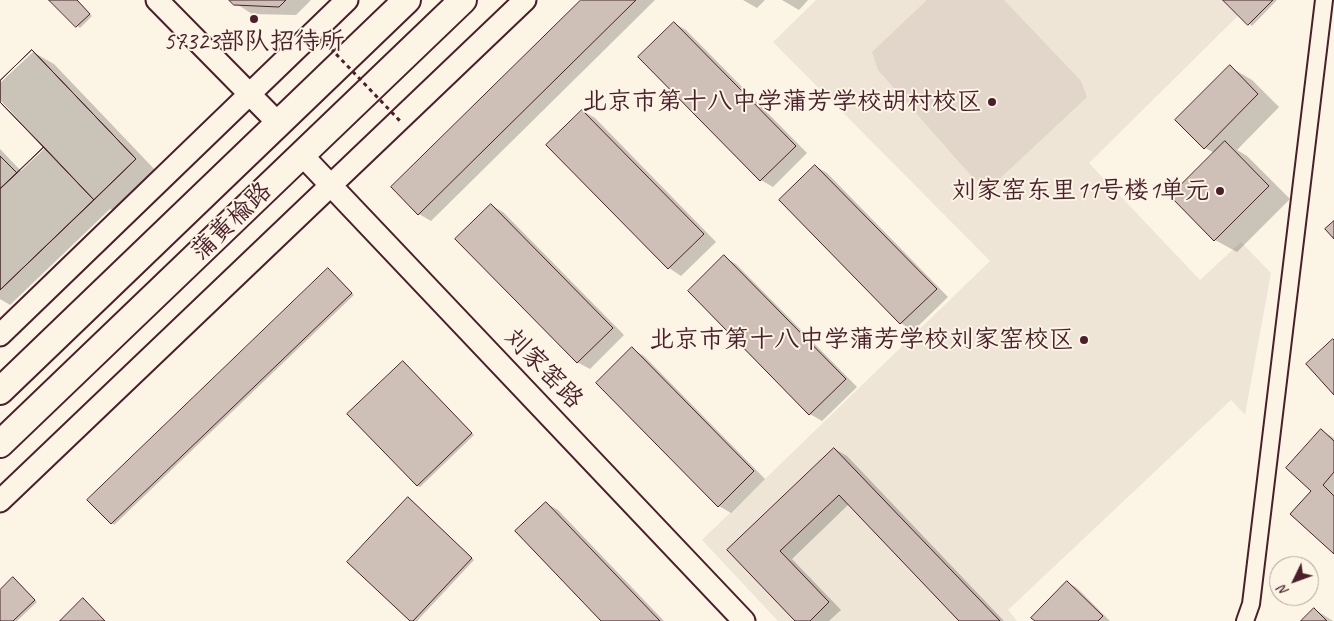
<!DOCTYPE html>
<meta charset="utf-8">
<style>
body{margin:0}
#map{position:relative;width:1334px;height:621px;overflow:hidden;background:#fcf5e5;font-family:Caveat,sans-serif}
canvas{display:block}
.north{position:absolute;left:1269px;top:556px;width:50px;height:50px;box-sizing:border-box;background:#fcf5e5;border:1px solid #b59f9b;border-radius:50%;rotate:228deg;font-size:14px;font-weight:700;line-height:20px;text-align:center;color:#4a1f2b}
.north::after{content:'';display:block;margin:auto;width:18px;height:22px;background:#4a1f2b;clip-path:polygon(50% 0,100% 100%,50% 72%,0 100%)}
</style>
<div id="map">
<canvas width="1334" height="621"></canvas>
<div class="north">N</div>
</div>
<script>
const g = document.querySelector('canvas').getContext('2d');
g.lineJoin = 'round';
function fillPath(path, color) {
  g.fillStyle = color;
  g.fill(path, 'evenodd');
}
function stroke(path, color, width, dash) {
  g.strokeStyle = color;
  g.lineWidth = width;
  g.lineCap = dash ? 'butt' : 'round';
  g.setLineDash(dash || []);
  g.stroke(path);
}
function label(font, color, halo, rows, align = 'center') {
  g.font = font + ' Caveat,"LXGW WenKai TC",sans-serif';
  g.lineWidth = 4;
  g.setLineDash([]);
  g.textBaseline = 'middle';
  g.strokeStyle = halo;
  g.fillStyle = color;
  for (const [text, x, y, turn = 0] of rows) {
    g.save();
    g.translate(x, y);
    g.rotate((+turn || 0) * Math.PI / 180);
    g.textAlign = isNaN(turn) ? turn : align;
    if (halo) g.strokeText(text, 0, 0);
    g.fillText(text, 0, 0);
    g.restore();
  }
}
const built = new Path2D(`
 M816,0H1254L1089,163L1200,280L1241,242L1271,273L1245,415L1231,400L1008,610L1017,621H778L702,540L990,261L773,42Z`);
const green = new Path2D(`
 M927,0H1004L1081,81L1087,97L993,185L974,179L878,70L872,52Z`);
const shadow = new Path2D(`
 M51,0H77L92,16L80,28Z
 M231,0H311L296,15L252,14Z
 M583,0H655L431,221L419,214Z
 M743,0H765L757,8Z
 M782,0H808L799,10Z
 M1225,0H1277L1252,26Z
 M674,23L686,30L807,153L773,187L761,180Z
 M33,52L54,64L157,172L116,211L110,209L10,305L0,299V149L21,171L45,148L0,100V83Z
 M1230,67L1252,80L1279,107L1237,150L1247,156L1290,199L1237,252L1215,240V153L1205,148L1177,120Z
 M583,111L595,118L716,242L681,276L669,268L548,145Z
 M815,166L827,173L948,297L913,331L901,323L780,200Z
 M491,205L503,212L624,335L590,369L577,362Z
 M724,257L736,264L857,387L822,421L810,414Z
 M331,271L354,295L114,525L89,500Z
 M632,349L644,356L765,479L731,513L719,506Z
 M403,362L474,435L420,487L417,485Z
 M1321,430L1334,438V552L1313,490Z
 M835,449L847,456L1004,621H961L849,504L792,559L841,610L829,621H797L729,550Z
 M411,500L474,560L417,621H412Z
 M546,503L558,510L664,621H603Z
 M14,578L37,602L17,621H0V592Z
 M1067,582L1077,588L1110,621H1037Z
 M1314,609L1330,619L1333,621H1303Z`);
const building = new Path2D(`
 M49,0H77L90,14L76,27Z
 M229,0H286L279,7L234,5Z
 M581,0H636L418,215L391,187Z
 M1223,0H1273L1248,25Z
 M674,22L796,146L760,181L638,57Z
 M32,50L136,159L0,290V156L17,173L44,147L0,102V81Z
 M32,50L136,159L94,200L0,102V81Z
 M1230,65L1258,94L1204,149L1175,120Z
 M582,110L704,234L668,269L546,145Z
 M1225,141L1269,186L1214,241L1170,196Z
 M44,147L94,200L0,290V189Z
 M0,156L17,173L0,189Z
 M815,165L937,289L900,324L779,200Z
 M491,204L613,328L577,363L455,239Z
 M1334,221V239L1325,229Z
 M724,255L846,379L809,415L688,291Z
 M328,268L352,293L111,524L87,500Z
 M1333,339L1334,340V395L1306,364Z
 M632,347L754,471L718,507L596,383Z
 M403,361L472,433L417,486L347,414Z
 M1321,429L1334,441V472L1323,485L1334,496V554L1290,514L1311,491L1286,468Z
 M834,448L1000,621H959L839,495L780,551L829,602L810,621H795L727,550Z
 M408,497L472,558L413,621H410L347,562Z
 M546,502L660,621H601L515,531Z
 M13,577L35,600L13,621H0V590Z
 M1067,581L1103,616L1098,621H1035L1031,618Z
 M83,598L105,621H60Z
 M1314,608L1327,621H1301Z`);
const minor = new Path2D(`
 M1245,621L1251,604L1324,0`);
const tertiary = new Path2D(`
 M157,0L279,124
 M302,155L744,621
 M0,335L347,0
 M0,501L525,0`);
const primary = new Path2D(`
 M0,391L407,0
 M0,444L463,0`);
const pathBridge = new Path2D(`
 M314,31L401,122`);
const markers = [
 [254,19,5,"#4a1f2b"],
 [992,102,5,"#4a1f2b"],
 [1220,191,5,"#4a1f2b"],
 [1084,340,5,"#4a1f2b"]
];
const poiNames = [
 ["57323部队招待所",254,42,"center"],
 ["北京市第十八中学蒲芳学校胡村校区",982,102],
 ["刘家窑东里11号楼1单元",1210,191],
 ["北京市第十八中学蒲芳学校刘家窑校区",1074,340]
];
const streetNames = [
 ["蒲黄榆路",232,222,-44],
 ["刘家窑路",543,369,46]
];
fillPath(built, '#eee5d7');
fillPath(green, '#e2d5ca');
fillPath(shadow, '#0003');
fillPath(building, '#cfc0b7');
stroke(building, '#4a1f2b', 1);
stroke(minor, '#4a1f2b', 20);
stroke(tertiary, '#4a1f2b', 25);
stroke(primary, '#4a1f2b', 30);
stroke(minor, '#fcf5e5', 16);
stroke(tertiary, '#fcf5e5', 21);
stroke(primary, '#fcf5e5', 26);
stroke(pathBridge, '#4a1f2b', 3, [4, 4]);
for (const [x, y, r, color] of markers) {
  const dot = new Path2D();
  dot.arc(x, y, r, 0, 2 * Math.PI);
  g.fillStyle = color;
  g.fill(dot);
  stroke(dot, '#fcf5e5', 2);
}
label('25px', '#4a1f2b', '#fcf5e5', poiNames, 'right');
label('25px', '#4a1f2b', '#fcf5e5', streetNames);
</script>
